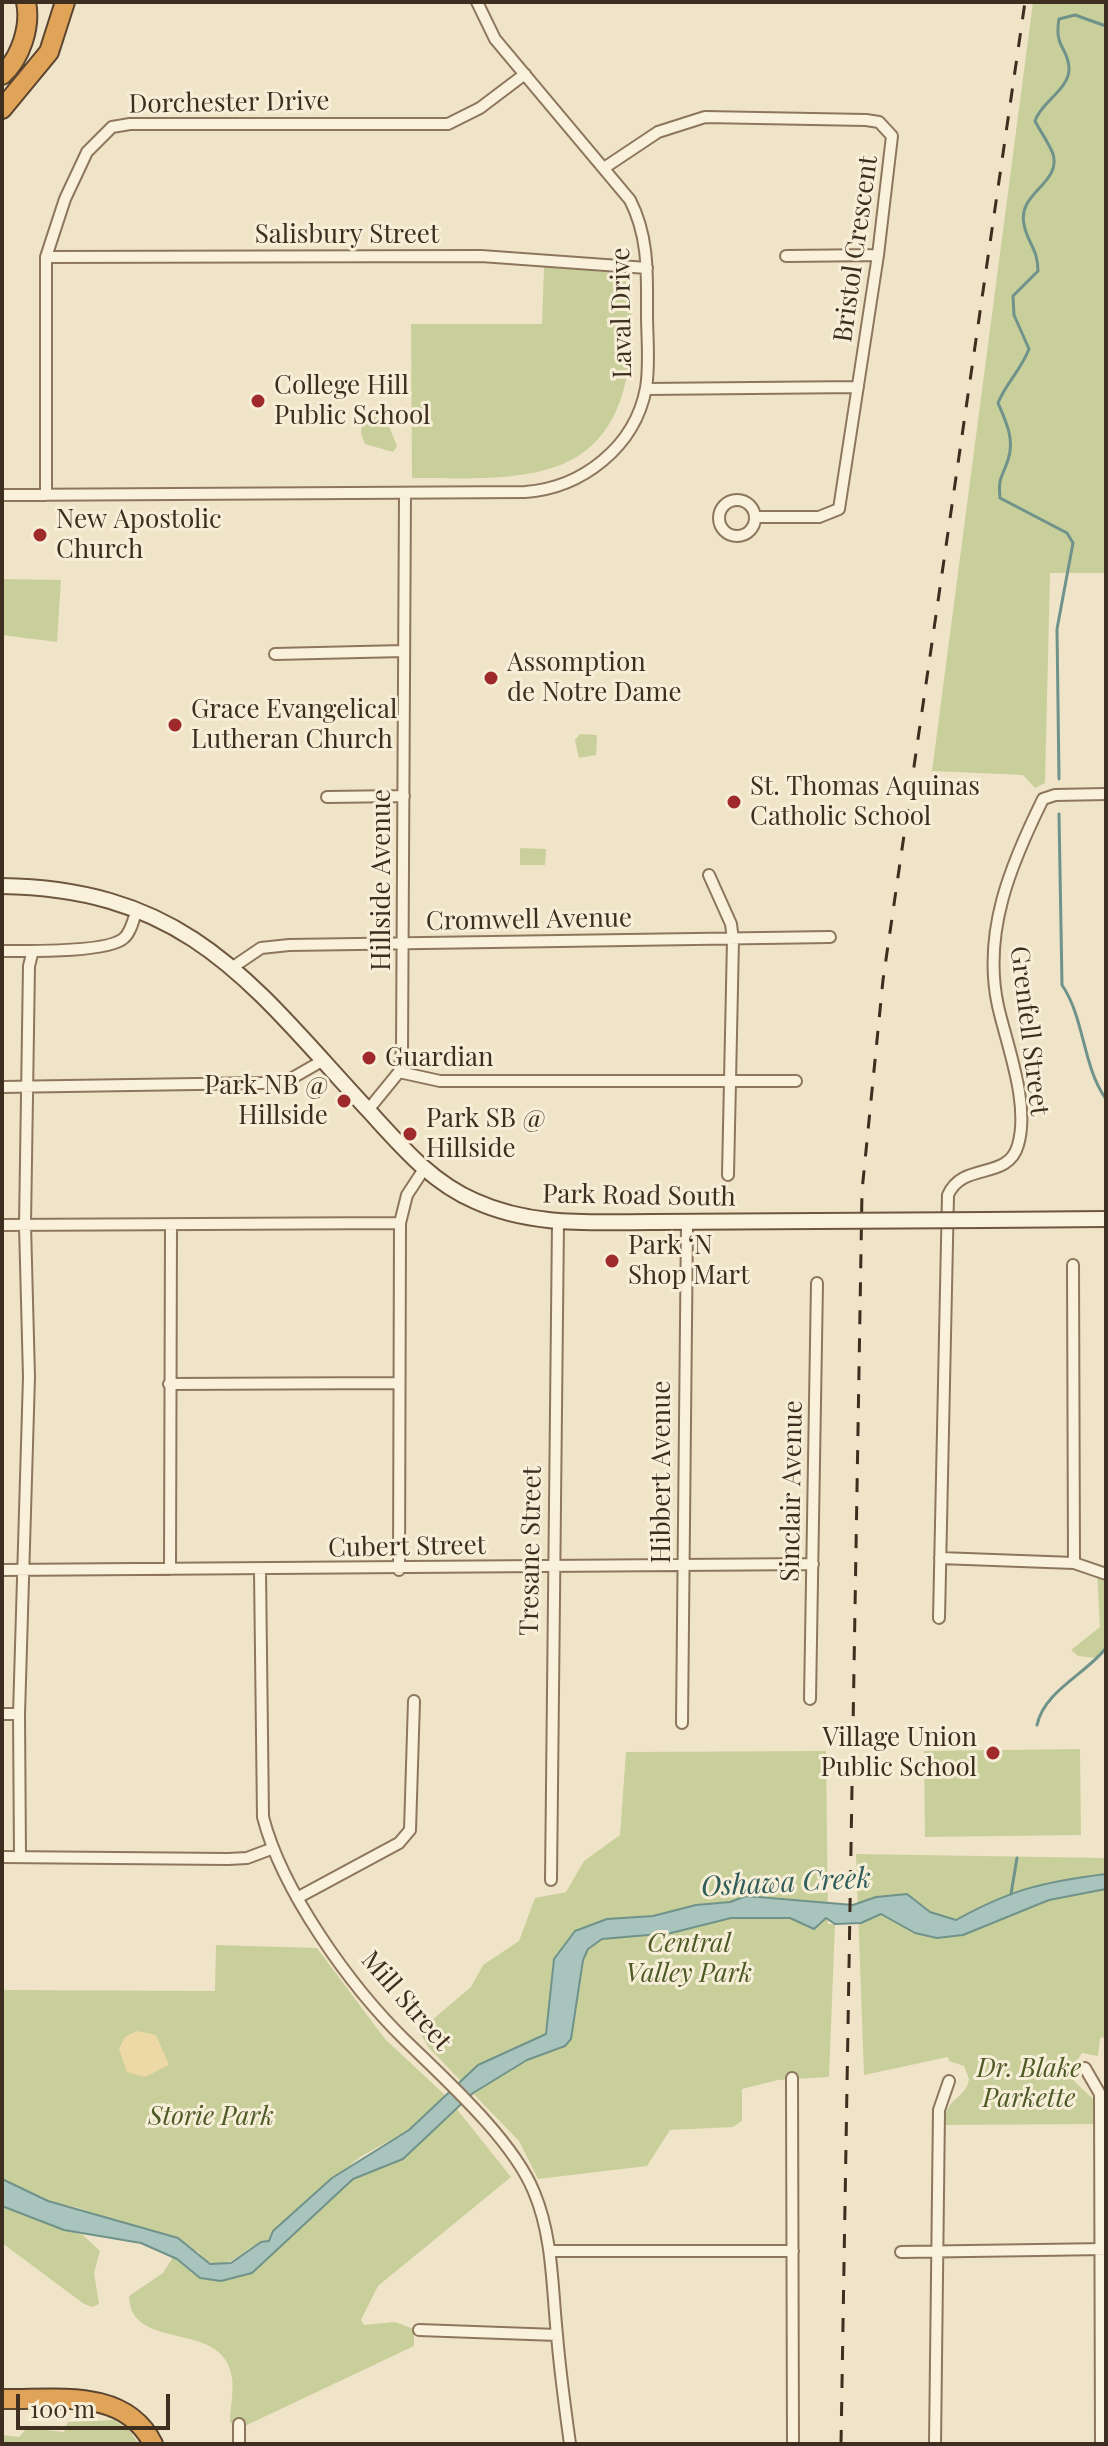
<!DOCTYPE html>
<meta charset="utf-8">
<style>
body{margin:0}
#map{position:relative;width:1108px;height:2446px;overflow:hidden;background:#f0e4c8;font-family:"Playfair Display",serif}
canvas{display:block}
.frame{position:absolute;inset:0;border:4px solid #3d2e20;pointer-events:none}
.scale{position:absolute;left:16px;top:2394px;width:154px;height:36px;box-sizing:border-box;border:4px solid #3d2e20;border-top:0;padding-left:10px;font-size:24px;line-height:28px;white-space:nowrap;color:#3d2e20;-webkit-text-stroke:6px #f7eed8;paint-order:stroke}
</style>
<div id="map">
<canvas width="1108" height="2446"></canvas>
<div class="frame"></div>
<div class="scale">100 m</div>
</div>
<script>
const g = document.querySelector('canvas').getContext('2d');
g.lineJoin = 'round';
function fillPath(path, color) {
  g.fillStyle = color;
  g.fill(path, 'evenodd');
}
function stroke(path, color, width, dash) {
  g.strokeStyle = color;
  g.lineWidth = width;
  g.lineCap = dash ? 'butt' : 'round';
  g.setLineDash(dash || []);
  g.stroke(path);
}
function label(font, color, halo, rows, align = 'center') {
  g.font = font + ' "Playfair Display",serif';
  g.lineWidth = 6;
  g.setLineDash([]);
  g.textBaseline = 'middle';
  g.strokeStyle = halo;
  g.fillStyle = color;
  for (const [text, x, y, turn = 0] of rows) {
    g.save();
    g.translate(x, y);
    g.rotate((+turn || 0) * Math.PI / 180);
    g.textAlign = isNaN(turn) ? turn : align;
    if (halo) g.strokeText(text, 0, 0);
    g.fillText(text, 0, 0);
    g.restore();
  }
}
const green = new Path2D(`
 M1033,2H1106V573H1050L1045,783L1035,788L1023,775L932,771Z
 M544,267L629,274C635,343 636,437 558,466C514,482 458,478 412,478L411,324H542Z
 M377,416L386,419L397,446L393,452L365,444L361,434L362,425Z
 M2,579L61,580L57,642L2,635Z
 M580,734L597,735L596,755L579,758L575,740Z
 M520,848L546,849L545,865H520Z
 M1097,1571L1106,1576V1651L1096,1658L1078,1656L1071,1650L1100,1627Z
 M1080,1749L1081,1835L925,1837L924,1751Z
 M826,1751L828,1924H835L829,2077L778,2080L742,2089V2121L733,2127L670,2130L647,2166L538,2179L519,2141L429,2048L419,2031L471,1987L483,1965L519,1941L535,1898L566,1892L584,1861L620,1835L626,1752Z
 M856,1854L1106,1858V2037L1100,2038L1098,2056L1082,2053L1071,2069L1074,2081L1093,2099L1095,2124L944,2125C944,2097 966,2100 969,2079L964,2066L949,2061L948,2057L864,2075Z
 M216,1945L317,1948L385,2039L445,2095L409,2130L360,2157L290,2215L269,2241C243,2243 233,2276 203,2259L199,2252L79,2208L48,2201L2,2179V1990L215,1991Z
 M456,2108L511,2177L378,2286L361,2320L364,2325L395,2322L414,2329V2346L247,2425L230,2423C230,2408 235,2387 231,2373C219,2320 130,2352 129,2296L163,2273L173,2257L200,2278L252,2273L341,2188L353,2179L403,2159Z
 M2,2206L83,2235L100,2251L94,2273L99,2304L92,2307L84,2304L2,2243Z
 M114,2420L129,2430L139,2444H2V2435L19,2437L27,2428L64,2432L68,2422Z`);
const sand = new Path2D(`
 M137,2031L156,2035L169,2065L145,2077L127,2072L119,2049L125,2037Z`);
const water = new Path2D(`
 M1106,1874V1889L1049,1900L963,1935L937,1938L915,1933L881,1914L861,1923L835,1924L826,1918L814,1929L790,1918H731L671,1933L602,1939L588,1949L583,1960L571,2039L565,2046L527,2060L473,2093L403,2159L353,2179L252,2273L221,2281L200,2278L177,2259L141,2243L64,2230L2,2206V2179L48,2201L178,2238L210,2264L231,2263L261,2242L269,2241L273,2231L332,2178L409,2130L478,2065L546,2034L554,1959L575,1931L607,1919L653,1916L696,1905L730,1902L746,1896L853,1905L876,1897L907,1894L930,1912L956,1920C1012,1889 1043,1882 1106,1874Z`);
const stream = new Path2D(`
 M1059,779L1057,629L1073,543L1067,533L1000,498C998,477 1002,478 1008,460C1015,440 1006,421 998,403C1006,383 1021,370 1029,349L1014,315L1013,296L1038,271C1038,248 1027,243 1024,224C1017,193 1062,183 1053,154C1049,143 1040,131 1035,121C1041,102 1070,89 1069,68C1068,47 1054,48 1059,19L1075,15L1106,26
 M1059,814L1062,985C1085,1019 1082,1065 1106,1099
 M1037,1725C1044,1691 1086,1674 1106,1648
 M1011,1894L1017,1858`);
const street = new Path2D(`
 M604,168L658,132L705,117L866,120L879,122L892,136L878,255L839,509L819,517H755
 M786,256L878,255
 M46,257L481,256L647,268
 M646,389L858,387
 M2,495L525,492C582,488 635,447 646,388C650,364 647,338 647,314C647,274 649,237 630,200L495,39L477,2
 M46,495V257L65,199L87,152L112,127L130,124H448L480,108L525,74
 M719 518a18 18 0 1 1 36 0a18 18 0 1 1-36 0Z
 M275,654L403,651
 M327,797L404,796
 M709,875L731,924L733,940L728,1175
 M2,951C24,951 108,953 124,938C131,932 134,918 137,909
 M233,967L261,948L289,945L830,937
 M399,1072L440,1081H796
 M2,1087L261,1083L287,1081L322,1061
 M368,1110L399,1072L402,1050L405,493
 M2,1225L400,1223
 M1073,1265L1074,1563
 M169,1384L398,1383
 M940,1558L1074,1563L1106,1574
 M170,1569L171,1225
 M2,1570L813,1564
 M399,1570L400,1223L407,1195L424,1169
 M260,1571L263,1817C282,1891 350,1986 405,2040C445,2079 513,2140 534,2192C553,2237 552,2288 557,2335C560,2372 565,2408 570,2444
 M939,1618L948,1195C963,1161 1008,1181 1018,1145C1030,1104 1007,1046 998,1006C982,932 1011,864 1043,799L1055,795L1106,794
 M810,1699L817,1283
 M2,1714H19
 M682,1723L687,1222
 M2,1857L228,1859L247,1858L271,1849
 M20,1857L19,1714L29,1377L25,1225L29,966L32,954
 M551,1880L558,1222
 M297,1898L399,1843L410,1830L414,1701
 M1085,2068L1100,2094L1101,2444
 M792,2078L793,2444
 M550,2251H793
 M901,2252L1106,2249
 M419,2330L557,2335
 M239,2444V2424
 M935,2444L939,2110L949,2081`);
const secondary = new Path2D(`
 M2,886C190,889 253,986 369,1111C401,1146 431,1182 475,1201C532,1227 592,1222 653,1222C708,1222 763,1221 817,1221
 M986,1220L1106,1219`);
const highway = new Path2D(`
 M2,75C21,58 31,26 26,2
 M2,109L49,52L65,2
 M2,2399C55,2400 125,2387 153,2444`);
const rail = new Path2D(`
 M841,2444L862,1191L883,980L1025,2`);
const secondaryBridge = new Path2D(`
 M817,1221L986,1220`);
const markers = [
 [258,401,8,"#9e2a2b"],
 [40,535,8,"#9e2a2b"],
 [491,678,8,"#9e2a2b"],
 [175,725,8,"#9e2a2b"],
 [734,802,8,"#9e2a2b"],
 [369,1058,8,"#9e2a2b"],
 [344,1101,8,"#9e2a2b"],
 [410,1134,8,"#9e2a2b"],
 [612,1261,8,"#9e2a2b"],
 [993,1753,8,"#9e2a2b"]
];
const streetNames = [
 ["Dorchester Drive",229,103,-1],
 ["Salisbury Street",347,235],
 ["Bristol Crescent",856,249,-82],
 ["Laval Drive",622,313,-91],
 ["Hillside Avenue",382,880,-90],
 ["Cromwell Avenue",529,920,-1],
 ["Grenfell Street",1029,1031,83],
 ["Park Road South",639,1196,1],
 ["Hibbert Avenue",662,1472,-90],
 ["Sinclair Avenue",792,1491,-89],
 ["Cubert Street",407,1547,-1],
 ["Tresane Street",531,1551,-89],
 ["Mill Street",406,2001,49]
];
const poiNames = [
 ["College Hill",274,386],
 ["Public School",274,416],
 ["New Apostolic",56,520],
 ["Church",56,550],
 ["Assomption",507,663],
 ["de Notre Dame",507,693],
 ["Grace Evangelical",191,710],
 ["Lutheran Church",191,740],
 ["St. Thomas Aquinas",750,787],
 ["Catholic School",750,817],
 ["Guardian",385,1058],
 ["Park NB @",328,1086,"right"],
 ["Hillside",328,1116,"right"],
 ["Park SB @",426,1119],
 ["Hillside",426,1149],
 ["Park ‘N",628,1246],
 ["Shop Mart",628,1276],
 ["Village Union",977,1738,"right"],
 ["Public School",977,1768,"right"]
];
const parkNames = [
 ["Central",689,1944],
 ["Valley Park",689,1974],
 ["Dr. Blake",1029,2069],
 ["Parkette",1029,2099],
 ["Storie Park",211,2117]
];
const waterNames = [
 ["Oshawa Creek",786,1883,-3]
];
fillPath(green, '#c9cf9b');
fillPath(sand, '#ecd9a5');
fillPath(water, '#a9c4bc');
stroke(water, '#6f938a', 2);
stroke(stream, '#6f938a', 3);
stroke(street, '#8d765c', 14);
stroke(secondary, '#6f573f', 18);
stroke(highway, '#5b4430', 22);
stroke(street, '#faf1dc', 10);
stroke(secondary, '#faf1dc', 14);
stroke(highway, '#e0a458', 18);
stroke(rail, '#3d2e20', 3, [14, 14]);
stroke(secondaryBridge, '#6f573f', 18, []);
stroke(secondaryBridge, '#faf1dc', 14);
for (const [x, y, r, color] of markers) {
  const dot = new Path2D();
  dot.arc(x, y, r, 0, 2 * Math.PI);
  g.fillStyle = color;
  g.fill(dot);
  stroke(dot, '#f7eed8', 3);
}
label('26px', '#3d2e20', '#f7eed8', streetNames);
label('26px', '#3d2e20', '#f7eed8', poiNames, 'left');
label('italic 26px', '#4d5a26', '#f7eed8', parkNames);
label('italic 28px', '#2f5d5a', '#f7eed8', waterNames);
</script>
